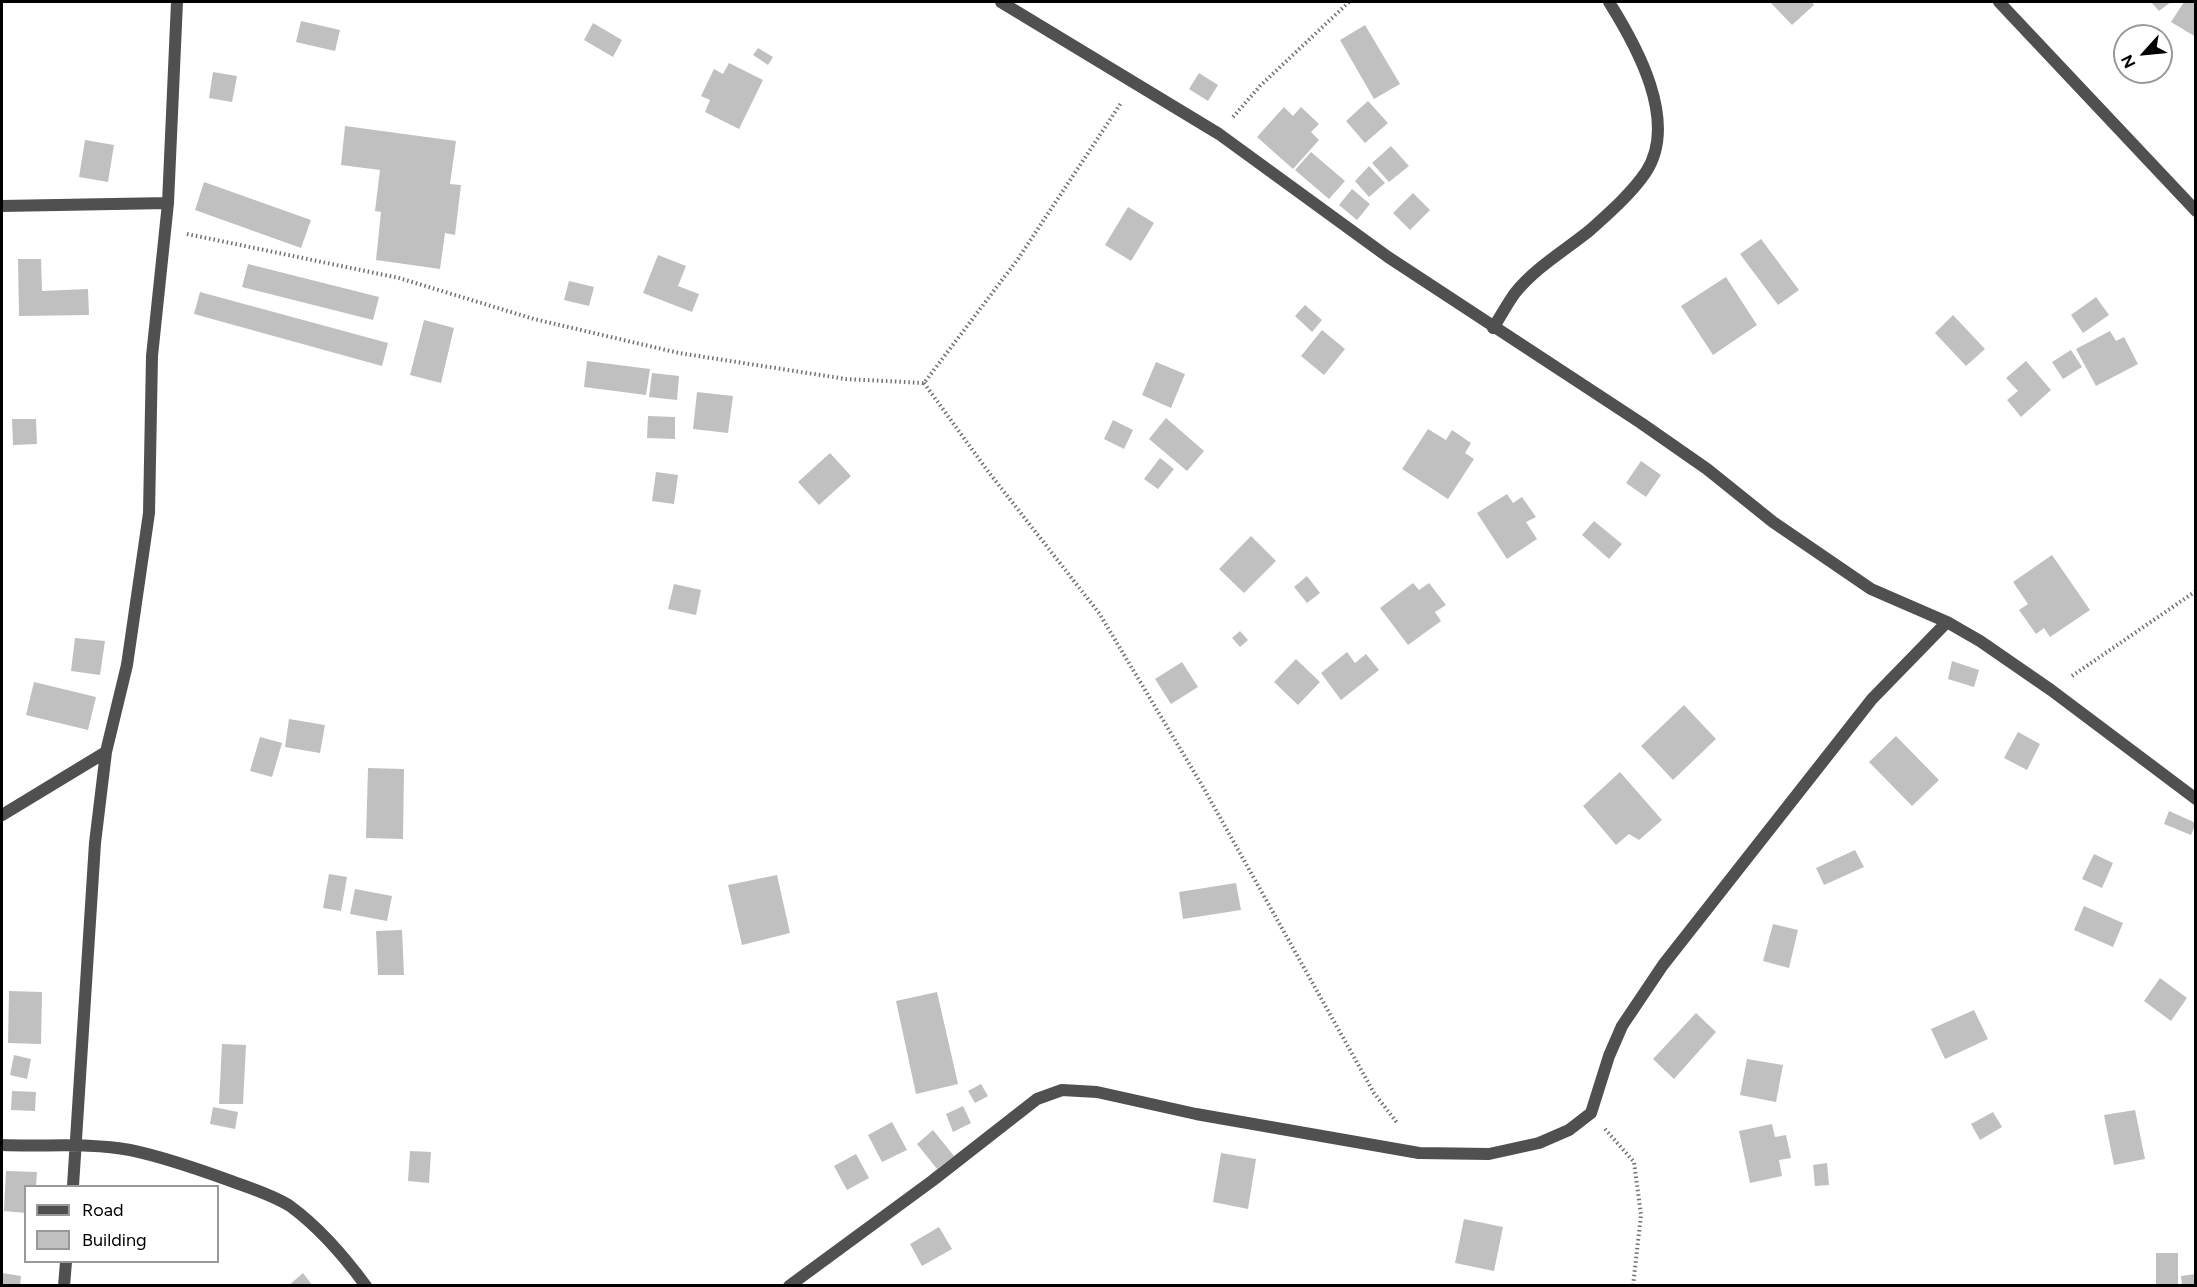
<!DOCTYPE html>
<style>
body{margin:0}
#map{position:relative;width:2197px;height:1287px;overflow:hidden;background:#fff;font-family:Figtree,sans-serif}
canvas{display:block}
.frame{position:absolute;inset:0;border:3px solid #000;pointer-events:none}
.legend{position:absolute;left:24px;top:1185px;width:195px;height:78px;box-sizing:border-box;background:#fff;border:2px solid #999;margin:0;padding:8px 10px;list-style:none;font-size:18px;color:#000}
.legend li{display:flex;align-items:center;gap:12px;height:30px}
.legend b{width:30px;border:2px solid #999}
.north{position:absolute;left:2113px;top:24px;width:60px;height:60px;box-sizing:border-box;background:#fff;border:2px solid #999;border-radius:50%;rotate:243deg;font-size:16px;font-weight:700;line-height:24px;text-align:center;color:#000}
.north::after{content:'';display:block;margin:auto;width:21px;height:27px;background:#000;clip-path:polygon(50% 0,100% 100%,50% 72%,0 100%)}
</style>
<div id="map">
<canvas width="2197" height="1287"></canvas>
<div class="frame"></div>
<ul class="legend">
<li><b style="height:8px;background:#505050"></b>Road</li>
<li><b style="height:16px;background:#c0c0c0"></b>Building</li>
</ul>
<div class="north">N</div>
</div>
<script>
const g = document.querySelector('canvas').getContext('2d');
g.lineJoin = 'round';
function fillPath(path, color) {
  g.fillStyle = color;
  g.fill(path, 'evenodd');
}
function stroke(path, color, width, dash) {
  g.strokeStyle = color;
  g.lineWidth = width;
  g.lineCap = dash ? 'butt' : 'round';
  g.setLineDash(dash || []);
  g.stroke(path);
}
const building = new Path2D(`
 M1770,2H1812L1814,5L1792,25Z
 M2151,2H2171L2159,11Z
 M2184,2H2196V37L2171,22Z
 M301,21L340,30L335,51L296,42Z
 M593,23L622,40L613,57L584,40Z
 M1365,25L1400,84L1374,99L1340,40Z
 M758,48L773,57L768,65L753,55Z
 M729,63L763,80L739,129L705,112L710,100L701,96L714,69L723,74Z
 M213,72L237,76L232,102L209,98Z
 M1199,73L1218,85L1208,101L1189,89Z
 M1368,101L1388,123L1365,143L1346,121Z
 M1284,107L1293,116L1301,107L1319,124L1311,132L1319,140L1293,169L1257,137Z
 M345,126L456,141L450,184L461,185L455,235L445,233L440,269L376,260L381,212L375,211L380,170L341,165Z
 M85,140L114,145L108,182L79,177Z
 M1391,146L1409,166L1389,182L1372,163Z
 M1311,152L1345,181L1329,199L1295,170Z
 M1369,166L1385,183L1369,197L1355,181Z
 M204,182L311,220L301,248L195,210Z
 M1352,189L1370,204L1357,220L1339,205Z
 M1413,193L1430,210L1410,230L1393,213Z
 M1128,207L1154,223L1131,261L1105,245Z
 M1761,239L1799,290L1778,305L1740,254Z
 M658,255L686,266L678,286L699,294L692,312L643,293Z
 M18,259H41L42,291L88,289L89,315L19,316Z
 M248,264L379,297L373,320L242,287Z
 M1726,277L1757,325L1713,355L1681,306Z
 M569,281L594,287L589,306L564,300Z
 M200,292L388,343L382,366L194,314Z
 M2096,297L2109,315L2083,333L2071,315Z
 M1305,305L1322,320L1312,332L1295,316Z
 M1953,315L1985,349L1966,366L1935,333Z
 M424,320L454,328L441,383L410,375Z
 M1322,330L1345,349L1324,375L1301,356Z
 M2110,331L2116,341L2124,337L2138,364L2096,386L2076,349Z
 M2071,350L2082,367L2063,379L2052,362Z
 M587,361L650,369L646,395L584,387Z
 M2026,361L2051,390L2021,417L2007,400L2018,391L2006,378Z
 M1156,362L1185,374L1171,408L1142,395Z
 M652,373L679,376L677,400L649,397Z
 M697,392L733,396L728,433L693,429Z
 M648,416L675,417V439L647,438Z
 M1166,418L1204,451L1187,471L1149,439Z
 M12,419H36L37,444L13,445Z
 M1113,420L1133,430L1124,449L1104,439Z
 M1428,429L1446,440L1452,430L1471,443L1465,453L1474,459L1448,499L1402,469Z
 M830,453L851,476L819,505L798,482Z
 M1160,458L1174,469L1158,489L1144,479Z
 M1641,461L1661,475L1646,497L1626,483Z
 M656,472L678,475L674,504L652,501Z
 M1507,494L1513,503L1522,497L1536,517L1526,522L1537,539L1507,559L1477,513Z
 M1594,521L1622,544L1609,559L1582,535Z
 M1251,536L1276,561L1244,593L1219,569Z
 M2052,555L2090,610L2050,637L2044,628L2036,634L2019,610L2028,604L2013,582Z
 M1307,576L1320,593L1307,603L1294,587Z
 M1413,583L1419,590L1429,583L1446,605L1435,612L1441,621L1408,645L1380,608Z
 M674,584L701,590L696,615L668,609Z
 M1240,631L1248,640L1240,647L1232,638Z
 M75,638L105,641L100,675L71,671Z
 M1347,652L1355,663L1366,654L1379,670L1341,700L1321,673Z
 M1296,659L1320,682L1298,705L1274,682Z
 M1952,661L1979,670L1974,687L1948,679Z
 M1182,662L1198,687L1171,704L1155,679Z
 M34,682L96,697L88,730L26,715Z
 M1684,705L1716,739L1673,780L1641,746Z
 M289,719L325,725L320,753L285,747Z
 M2018,732L2040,744L2027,770L2004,758Z
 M1896,736L1939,780L1912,806L1869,762Z
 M260,737L282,743L272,777L250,771Z
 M368,768L404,769L403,839L366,838Z
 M1620,772L1662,820L1639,840L1629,834L1616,845L1583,806Z
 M2169,811L2196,823L2191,835L2164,824Z
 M1855,850L1864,867L1824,885L1816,868Z
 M2094,854L2113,863L2102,888L2082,879Z
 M329,874L347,877L341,911L323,908Z
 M777,875L790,933L742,945L728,885Z
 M1236,883L1241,910L1183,919L1179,892Z
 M355,889L392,896L387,921L350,914Z
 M2084,906L2123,923L2113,947L2074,930Z
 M1773,924L1798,930L1789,968L1763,961Z
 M402,930L404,975H378L376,931Z
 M2160,978L2187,998L2171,1021L2144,1001Z
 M9,991L42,992L41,1044L8,1043Z
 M937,992L958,1084L916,1094L896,1001Z
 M1974,1010L1988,1039L1945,1059L1931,1029Z
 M1696,1013L1716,1032L1674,1079L1653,1059Z
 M222,1044L246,1045L243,1104H219Z
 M14,1055L31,1059L27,1079L10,1075Z
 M1747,1059L1783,1065L1776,1102L1740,1095Z
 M981,1084L988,1096L975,1103L968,1091Z
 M12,1091L36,1092L35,1111L11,1110Z
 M963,1106L971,1123L953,1132L946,1114Z
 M213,1107L238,1112L235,1129L210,1124Z
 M2135,1110L2145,1159L2114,1165L2104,1115Z
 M1993,1112L2002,1127L1980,1140L1971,1124Z
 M892,1122L907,1150L882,1162L868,1135Z
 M1772,1124L1775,1137L1786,1135L1791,1158L1779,1160L1782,1176L1750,1183L1739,1131Z
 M933,1130L954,1156L937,1169L917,1144Z
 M410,1151L431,1152L429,1183L408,1181Z
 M1221,1153L1256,1159L1248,1209L1213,1202Z
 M856,1154L869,1178L847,1190L834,1166Z
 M1827,1163L1829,1185L1815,1186L1813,1165Z
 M6,1171L37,1172L36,1186H26V1213L4,1211Z
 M1464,1219L1503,1227L1494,1271L1455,1263Z
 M939,1227L952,1249L922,1266L910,1244Z
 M2156,1253H2178V1284H2156Z
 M2,1273L21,1276L20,1286H2Z
 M303,1273L313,1286H288Z
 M2196,1274V1286H2182L2181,1276Z`);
const path = new Path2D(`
 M1233,117L1260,86L1349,2
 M187,234L399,278L534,319L679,353L846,379L924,383L1018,259L1121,103
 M924,383L987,470L1099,613L1203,787L1374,1093L1398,1124
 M2072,676L2196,591
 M1605,1129L1634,1162L1641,1215L1633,1286`);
const street = new Path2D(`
 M1001,2L1219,134L1388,257L1641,423L1707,469L1773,522L1871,589L1947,622L1980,641L2051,690L2196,799
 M1999,2L2196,211
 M2,206L168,203
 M1493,328C1501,316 1507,304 1515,293C1535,268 1564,251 1589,231C1609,213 1631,194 1646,172C1679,121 1636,45 1609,2
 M2,815L106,752
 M2,1145C44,1147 88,1142 130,1150C164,1157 198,1169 231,1181C250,1188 273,1195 290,1206C320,1228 344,1256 366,1286
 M73,1186L95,843L106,752L127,665L149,513L152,356L168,203L177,2
 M64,1286L66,1262
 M789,1286L932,1181L1037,1099L1062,1090L1097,1092L1196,1114L1419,1153L1489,1154L1539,1143L1569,1130L1591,1113L1609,1056L1622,1026L1663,965L1872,699L1947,622`);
fillPath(building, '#c0c0c0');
stroke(path, '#727272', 4, [1.5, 3]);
stroke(street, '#505050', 12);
</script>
